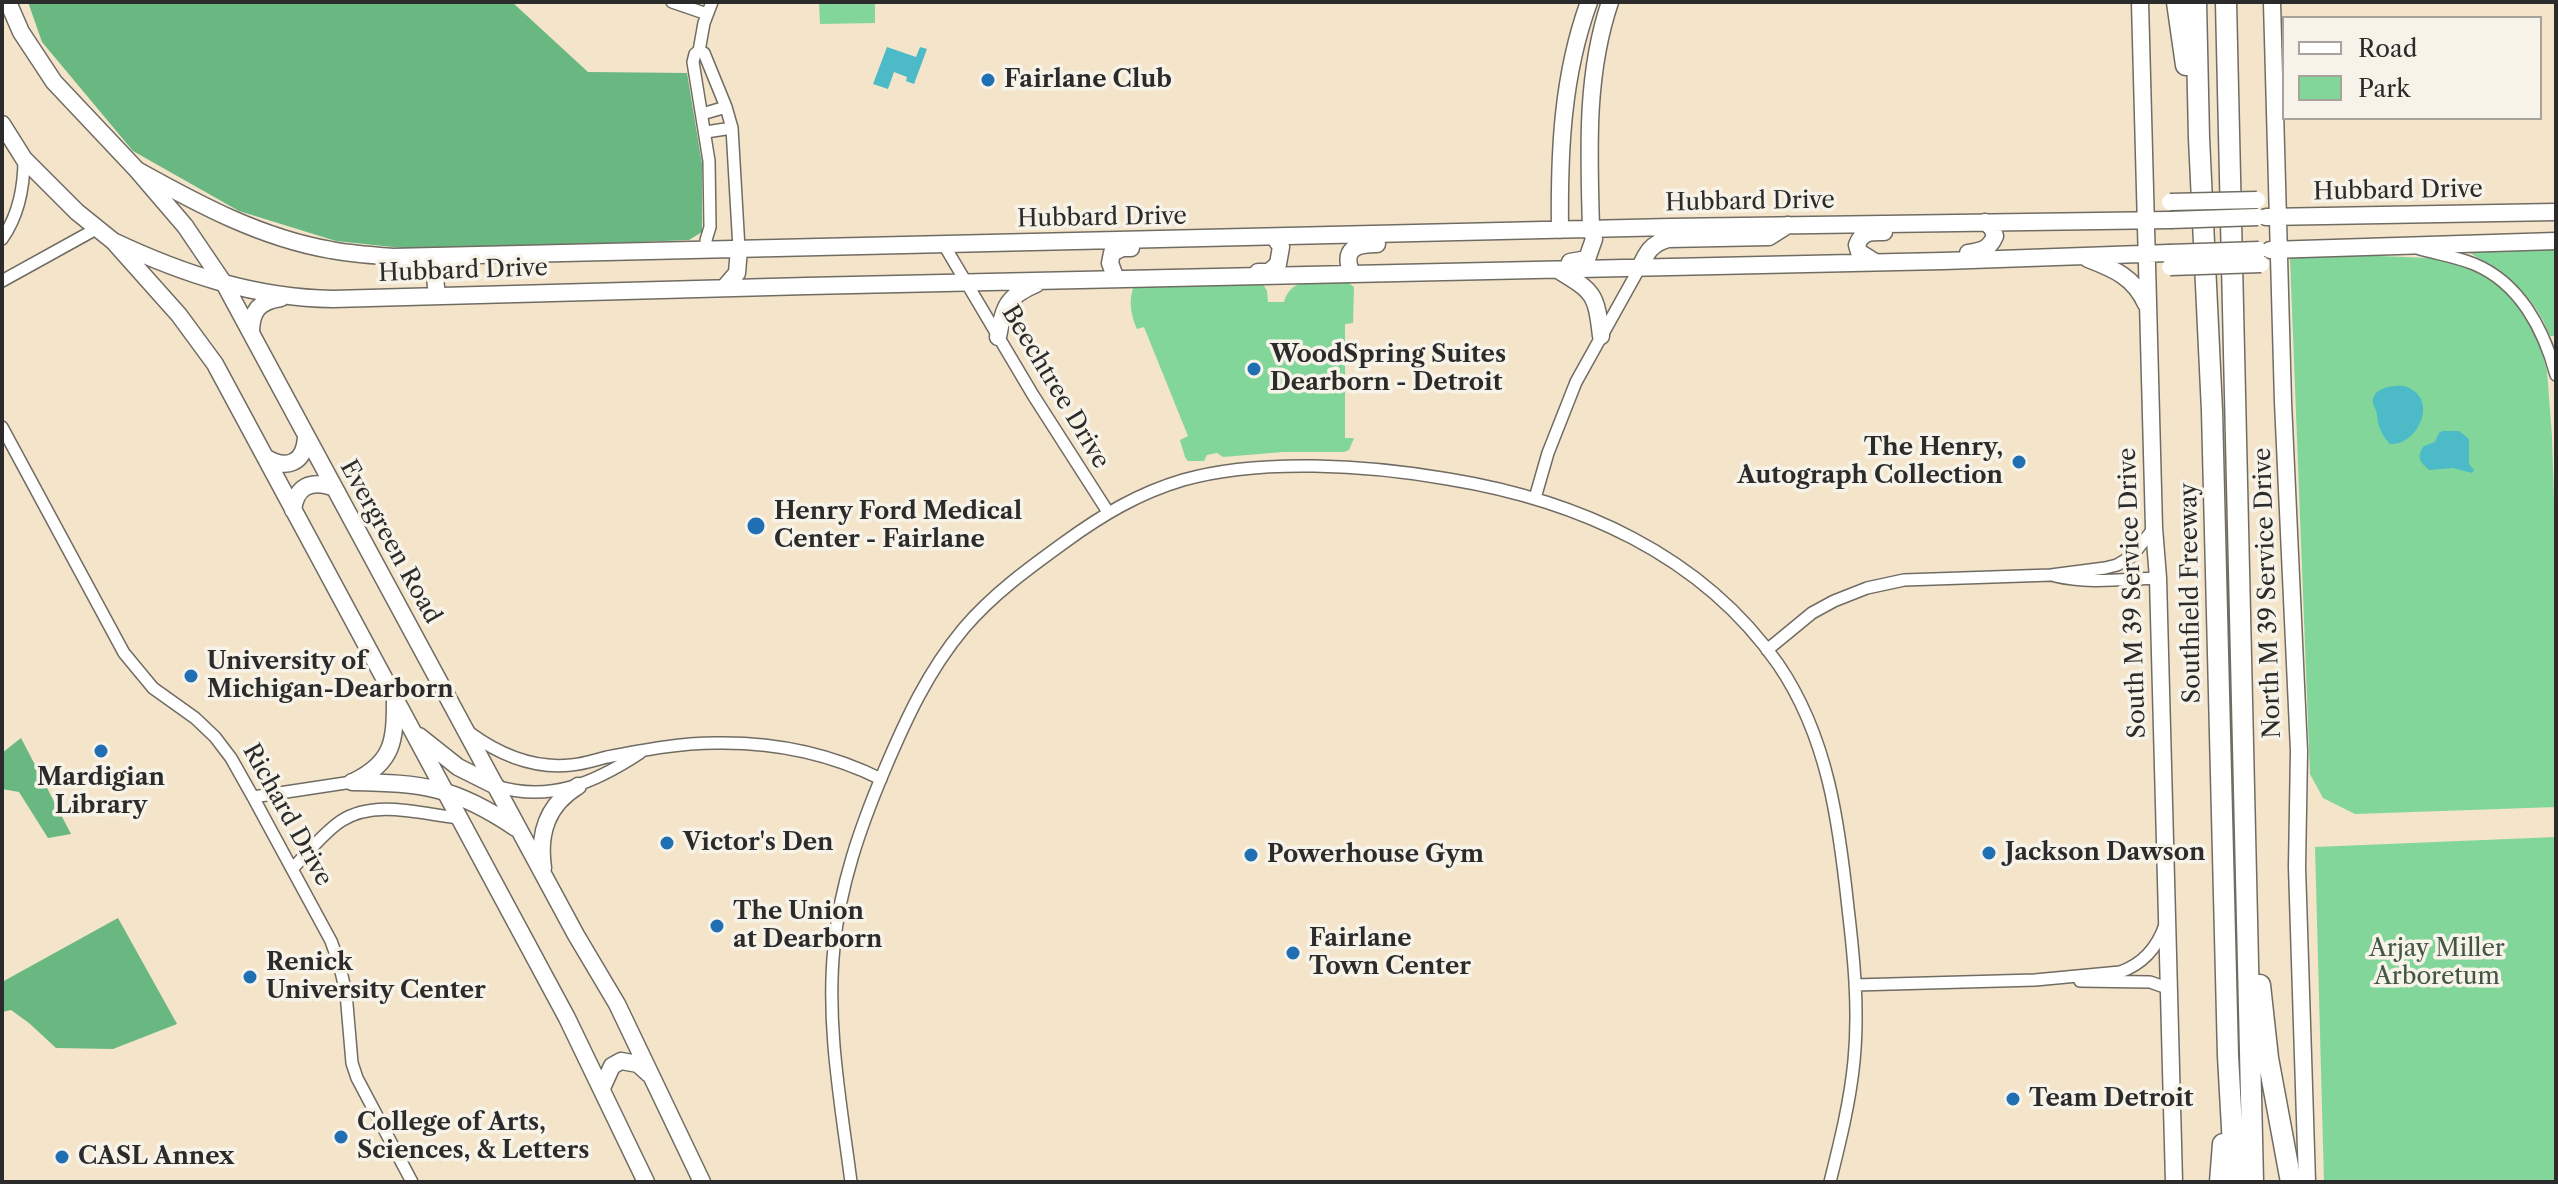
<!DOCTYPE html>
<style>
body{margin:0}
#map{position:relative;width:2558px;height:1184px;overflow:hidden;background:#f3e4ca;font-family:"Libre Caslon Text",serif}
canvas{display:block}
.frame{position:absolute;inset:0;border:4px solid #2b2b2b;pointer-events:none}
.legend{position:absolute;left:2282px;top:16px;width:260px;height:104px;box-sizing:border-box;background:#f7f3e8;border:2px solid #a5a39c;margin:0;padding:10px 14px;list-style:none;font-size:24px;color:#2b2b2b}
.legend li{display:flex;align-items:center;gap:16px;height:40px}
.legend b{width:40px;border:2px solid #a5a39c}
</style>
<div id="map">
<canvas width="2558" height="1184"></canvas>
<div class="frame"></div>
<ul class="legend">
<li><b style="height:10px;background:#fff"></b>Road</li>
<li><b style="height:22px;background:#82d699"></b>Park</li>
</ul>
</div>
<script>
const g = document.querySelector('canvas').getContext('2d');
g.lineJoin = 'round';
function fillPath(path, color) {
  g.fillStyle = color;
  g.fill(path, 'evenodd');
}
function stroke(path, color, width, dash) {
  g.strokeStyle = color;
  g.lineWidth = width;
  g.lineCap = dash ? 'butt' : 'round';
  g.setLineDash(dash || []);
  g.stroke(path);
}
function label(font, color, halo, rows, align = 'center') {
  g.font = font + ' "Libre Caslon Text",serif';
  g.lineWidth = 7;
  g.setLineDash([]);
  g.textBaseline = 'middle';
  g.strokeStyle = halo;
  g.fillStyle = color;
  for (const [text, x, y, turn = 0] of rows) {
    g.save();
    g.translate(x, y);
    g.rotate((+turn || 0) * Math.PI / 180);
    g.textAlign = isNaN(turn) ? turn : align;
    if (halo) g.strokeText(text, 0, 0);
    g.fillText(text, 0, 0);
    g.restore();
  }
}
const green = new Path2D(`
 M819,2H875V23L820,24Z
 M2556,246L2555,336H2550C2535,296 2506,274 2470,253Z
 M2357,255L2428,258L2458,263L2484,275L2516,300L2539,341L2547,371L2552,436L2556,565V807L2355,814L2323,798L2310,774L2290,258Z
 M1346,281L1354,287L1353,323L1345,324V438H1354L1349,450L1344,452H1283L1223,457L1217,453L1207,455L1204,461H1188L1185,457L1180,440L1188,436L1144,327L1137,329C1131,316 1128,300 1134,286L1263,284L1267,291L1268,302H1284C1291,275 1322,281 1346,281Z
 M2556,837V1182H2324L2315,847Z`);
const forest = new Path2D(`
 M28,2H512L588,72L687,73L702,164V232L689,240L515,247L412,249L336,241L239,211L133,151L42,42Z
 M21,738L71,834L48,838L19,792L2,789V753Z
 M118,918L177,1024L113,1049L56,1048L29,1023L11,1010L2,1012V982Z`);
const water = new Path2D(`
 M887,47L916,57L920,47L927,49L914,84L906,81L907,77L894,72L888,89L873,84Z
 M2404,386C2441,397 2418,446 2390,444C2382,435 2378,428 2377,415C2377,411 2374,407 2373,403C2371,388 2393,385 2404,386Z
 M2443,431H2459L2469,439V464L2474,470L2472,473L2453,468L2429,470C2420,462 2416,457 2424,446L2435,442L2439,433Z`);
const street = new Path2D(`
 M672,2L707,14
 M699,51L704,53L726,107L732,128L739,249
 M702,114L726,107
 M706,132L732,128
 M2,239C19,215 24,188 24,159
 M944,245L1033,395L1108,512
 M2420,249C2438,254 2457,257 2474,264C2520,283 2544,330 2556,375
 M707,250L706,240L710,227L709,161L693,62L695,54L699,51L704,23L712,2
 M2,281L96,229
 M2,427L124,653L153,688L195,718L215,737L231,758L253,797L331,941L339,963L346,993L352,1063L357,1078L412,1182
 M1535,498L1548,453L1576,382L1640,267
 M2055,576C2088,584 2124,579 2158,578
 M1767,650L1812,613L1834,601L1867,588L1904,580L2051,575L2105,568L2117,565L2132,556L2154,528
 M470,733C500,755 533,769 571,765C584,764 595,760 607,757C643,750 680,743 716,743C774,742 829,753 881,779
 M496,786C550,803 596,782 640,753
 M253,797L352,782
 M292,869C307,854 323,833 341,821C375,799 421,814 458,818
 M2080,981L2150,982L2170,989
 M1855,985L2035,980L2120,972C2143,964 2157,948 2165,925
 M851,1182C841,1104 826,1026 834,947C840,885 860,828 884,771C906,719 928,671 964,628C993,594 1029,568 1065,542C1102,515 1139,493 1183,480C1260,458 1368,465 1448,479C1577,500 1701,554 1778,664C1828,737 1839,823 1848,908C1854,958 1859,1010 1854,1061C1850,1102 1840,1142 1830,1182`);
const secondary = new Path2D(`
 M8,2L21,32L54,82L137,170L185,226L225,285L576,935L617,1004L702,1182
 M2140,2L2154,528L2158,578L2174,1182
 M2272,2L2283,402L2299,751L2297,867L2307,1182
 M2,124L24,159L77,212L113,241L179,315L215,364L567,1018L646,1182
 M137,170C198,204 261,238 331,250C351,254 372,255 393,257L1671,227L2170,220
 M2266,217L2556,212
 M1560,230C1559,152 1562,76 1589,2
 M113,241C183,274 255,298 333,299L807,286L1943,261L2169,253
 M2270,250L2556,241
 M1968,253C1981,251 1989,250 1995,236L1992,228L1985,222
 M2088,259C2114,269 2134,277 2146,304
 M1570,262L1587,259L1594,239L1591,229C1589,152 1585,76 1610,2
 M1875,262L1859,252L1857,245C1862,231 1871,232 1884,232
 M1640,267C1647,252 1651,244 1668,239L1769,237L1788,225
 M1558,270C1594,292 1596,293 1601,336
 M1258,272H1269L1278,264L1281,247L1275,238
 M1352,274C1342,250 1354,244 1377,244
 M1116,279L1110,263L1112,253L1122,248H1131
 M724,288L737,273L739,249
 M438,296C432,274 436,268 455,256
 M251,333C251,311 259,301 281,298
 M998,337C1003,308 1007,296 1036,284
 M265,457C286,470 304,464 306,438
 M293,510C296,486 311,480 332,487
 M419,736L458,767L496,786
 M355,781C393,762 395,741 395,701
 M352,782C424,783 455,787 516,828
 M543,868C538,833 547,805 578,786
 M602,1088L612,1066L621,1061L638,1064L649,1074`);
const highway = new Path2D(`
 M2177,2L2186,65
 M2196,2L2199,138L2212,411L2228,1056L2235,1182
 M2226,2L2253,1182
 M2260,985L2268,1058L2291,1182
 M2220,1182L2223,1144`);
const secondaryBridge = new Path2D(`
 M2170,202L2257,200
 M2170,220L2258,217
 M2169,253L2259,250
 M2170,267L2261,264`);
const markers = [
 [988,80,8,"#1f6fb2"],
 [1254,369,8,"#1f6fb2"],
 [2019,462,8,"#1f6fb2"],
 [756,526,10,"#1f6fb2"],
 [191,676,8,"#1f6fb2"],
 [101,751,8,"#1f6fb2"],
 [667,843,8,"#1f6fb2"],
 [1989,853,8,"#1f6fb2"],
 [1251,855,8,"#1f6fb2"],
 [717,926,8,"#1f6fb2"],
 [1293,953,8,"#1f6fb2"],
 [250,977,8,"#1f6fb2"],
 [2013,1099,8,"#1f6fb2"],
 [341,1137,8,"#1f6fb2"],
 [62,1157,8,"#1f6fb2"]
];
const poiNames = [
 ["Fairlane Club",1004,80],
 ["WoodSpring Suites",1270,355],
 ["Dearborn - Detroit",1270,383],
 ["The Henry,",2003,448,"right"],
 ["Autograph Collection",2003,476,"right"],
 ["Henry Ford Medical",774,512],
 ["Center - Fairlane",774,540],
 ["University of",207,662],
 ["Michigan-Dearborn",207,690],
 ["Mardigian",101,778,"center"],
 ["Library",101,806,"center"],
 ["Victor's Den",683,843],
 ["Jackson Dawson",2005,853],
 ["Powerhouse Gym",1267,855],
 ["The Union",733,912],
 ["at Dearborn",733,940],
 ["Fairlane",1309,939],
 ["Town Center",1309,967],
 ["Renick",266,963],
 ["University Center",266,991],
 ["Team Detroit",2029,1099],
 ["College of Arts,",357,1123],
 ["Sciences, & Letters",357,1151],
 ["CASL Annex",78,1157]
];
const streetNames = [
 ["Hubbard Drive",2398,191,-1],
 ["Hubbard Drive",1750,202,-1],
 ["Hubbard Drive",1102,218,-1],
 ["Hubbard Drive",463,271,-2],
 ["Beechtree Drive",1055,387,59],
 ["Evergreen Road",390,542,61],
 ["South M 39 Service Drive",2133,593,-92],
 ["Southfield Freeway",2191,593,-91],
 ["North M 39 Service Drive",2268,593,-92],
 ["Richard Drive",287,815,61]
];
const parkNames = [
 ["Arjay Miller",2437,949],
 ["Arboretum",2437,977]
];
fillPath(green, '#82d699');
fillPath(forest, '#69b781');
fillPath(water, '#4dbbc7');
stroke(street, '#716c63', 14);
stroke(secondary, '#716c63', 19);
stroke(highway, '#716c63', 23);
stroke(street, '#fff', 11);
stroke(secondary, '#fff', 16);
stroke(highway, '#fff', 20);
stroke(secondaryBridge, '#716c63', 19, []);
stroke(secondaryBridge, '#fff', 16);
for (const [x, y, r, color] of markers) {
  const dot = new Path2D();
  dot.arc(x, y, r, 0, 2 * Math.PI);
  g.fillStyle = color;
  g.fill(dot);
  stroke(dot, '#f7f3e8', 3);
}
label('bold 24px', '#2b2b2b', '#f7f3e8', poiNames, 'left');
label('24px', '#2b2b2b', '#f7f3e8', streetNames);
label('24px', '#415646', '#f7f3e8', parkNames);
</script>
